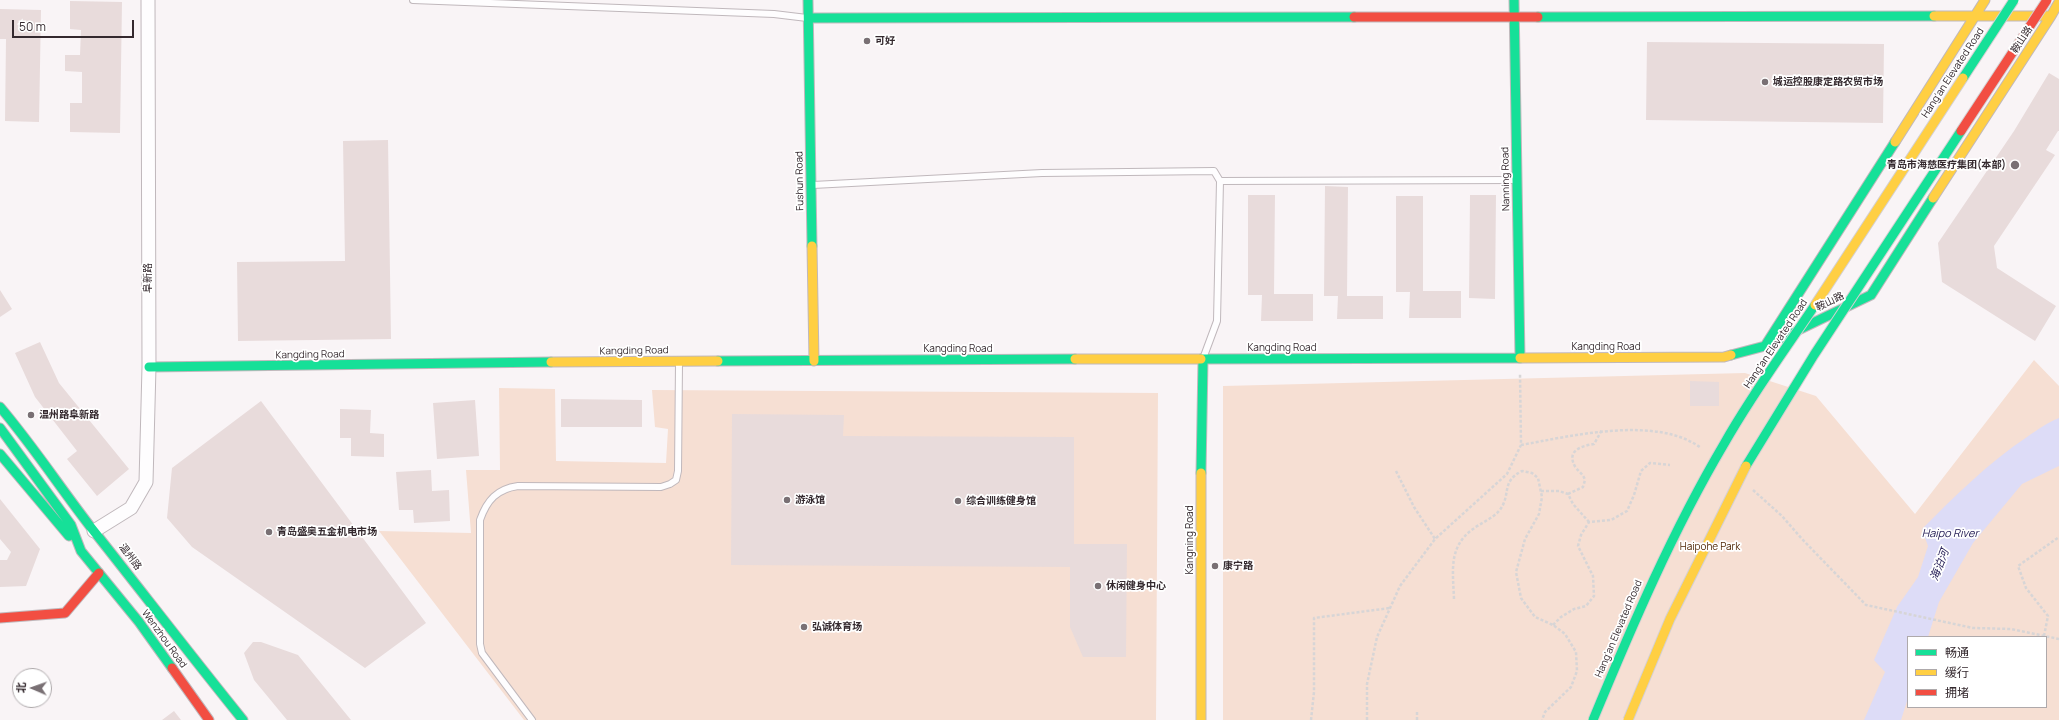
<!DOCTYPE html>
<meta charset="utf-8">
<style>
body{margin:0}
#map{position:relative;width:2059px;height:720px;overflow:hidden;background:#f9f4f6;font-family:Manrope,"Noto Sans SC",sans-serif}
canvas{display:block}
.legend{position:absolute;left:1907px;top:636px;width:140px;height:72px;box-sizing:border-box;background:#fff;border:1px solid #aea9ab;margin:0;padding:5px 7px;list-style:none;font-size:12px;color:#34292e}
.legend li{display:flex;align-items:center;gap:8px;height:20px}
.legend b{width:20px;border:1px solid #aea9ab}
.north{position:absolute;left:12px;top:668px;width:40px;height:40px;box-sizing:border-box;background:#fff;border:1px solid #aea9ab;border-radius:50%;rotate:272deg;font-size:11px;font-weight:700;line-height:16px;text-align:center;color:#34292e}
.north::after{content:'';display:block;margin:auto;width:14px;height:18px;background:#797074;clip-path:polygon(50% 0,100% 100%,50% 72%,0 100%)}
.scale{position:absolute;left:12px;top:20px;width:122px;height:18px;box-sizing:border-box;border:2px solid #34292e;border-top:0;padding-left:5px;font-size:12px;line-height:14px;white-space:nowrap;color:#34292e;-webkit-text-stroke:3px #fff;paint-order:stroke}
</style>
<div id="map">
<canvas width="2059" height="720"></canvas>
<ul class="legend">
<li><b style="height:5px;background:#16e098"></b>畅通</li>
<li><b style="height:5px;background:#ffcf43"></b>缓行</li>
<li><b style="height:5px;background:#f24e42"></b>拥堵</li>
</ul>
<div class="north">北</div>
<div class="scale">50 m</div>
</div>
<script>
const g = document.querySelector('canvas').getContext('2d');
g.lineJoin = 'round';
function fillPath(path, color) {
  g.fillStyle = color;
  g.fill(path, 'evenodd');
}
function stroke(path, color, width, dash) {
  g.strokeStyle = color;
  g.lineWidth = width;
  g.lineCap = dash ? 'butt' : 'round';
  g.setLineDash(dash || []);
  g.stroke(path);
}
function label(font, color, halo, rows, align = 'center') {
  g.font = font + ' Manrope,"Noto Sans SC",sans-serif';
  g.lineWidth = 3.5;
  g.setLineDash([]);
  g.textBaseline = 'middle';
  g.strokeStyle = halo;
  g.fillStyle = color;
  for (const [text, x, y, turn = 0] of rows) {
    g.save();
    g.translate(x, y);
    g.rotate((+turn || 0) * Math.PI / 180);
    g.textAlign = isNaN(turn) ? turn : align;
    if (halo) g.strokeText(text, 0, 0);
    g.fillText(text, 0, 0);
    g.restore();
  }
}
const green = new Path2D(`
 M2034,360L2059,386V720H1223V386L1745,373L1816,396L1915,514ZM1908,637H2046V707H1908Z
 M499,388L555,389L556,461L666,463L668,429L655,427L652,390L1158,393L1156,720H524L379,531L471,533L466,470H500Z`);
const water = new Path2D(`
 M2059,418V466L2022,484L1973,543L1939,602L1928,637H1908V698L1901,720H1864L1885,672L1874,660L1897,607L1918,577L1928,546L1922,529C1955,496 1988,463 2027,437C2037,430 2048,422 2059,418Z`);
const building = new Path2D(`
 M70,1L122,2L120,133L70,132V103H82V72L65,71V55H80L81,30L70,29Z
 M0,9L41,10L39,122L5,121L6,39H0Z
 M1647,42L1884,44L1883,123L1646,120Z
 M2049,73L2059,79V131H2058L2046,150L2055,155L1994,246L1997,268L2056,306L2035,341L1942,282L1938,243L2014,131Z
 M388,140L391,339L238,341L237,262L345,261L343,141Z
 M1325,186L1348,187L1347,296H1383V319H1337L1338,296H1324Z
 M1248,195H1275L1274,294H1313V321H1261L1262,295H1248Z
 M1470,195H1496L1495,299L1469,298Z
 M1396,196H1423V291H1461V318H1409L1410,292H1396Z
 M0,290L12,309L0,317Z
 M40,342L59,383L129,469L97,496L67,459L77,451L35,397L15,353Z
 M1690,381L1719,382V406H1690Z
 M561,399L642,400V427H561Z
 M475,400L479,456L437,459L433,403Z
 M261,401L426,623L365,668L192,547L167,518L172,468Z
 M340,409L371,410L370,433L384,434V457L351,456V438H340Z
 M732,414L844,415L843,436L1074,437V544H1127L1126,657H1083L1070,627V567L731,565Z
 M431,470L432,491L449,490L450,521L414,523L413,510H399L396,472Z
 M0,499L40,549L26,586L0,587V560H7L11,552L0,539Z
 M253,642H261L298,655L351,720H287L254,680L244,653Z
 M174,711L181,720H162Z`);
const path = new Path2D(`
 M1521,445C1571,436 1657,415 1701,448
 M1396,471L1414,507L1435,539
 M1753,490L1782,516L1802,539L1866,605L1973,628L2011,629L2059,639
 M1541,491H1559L1568,494L1573,504L1589,522
 M1568,494L1583,487L1585,480C1583,474 1580,473 1576,468C1565,451 1581,446 1594,444L1602,430
 M1454,599C1453,571 1448,547 1473,529C1481,523 1493,518 1499,511C1512,495 1500,482 1522,471L1532,473L1538,478L1542,497L1539,514L1525,539L1516,572L1521,598L1535,617L1553,625L1565,634L1576,652L1577,671L1571,687L1545,712L1542,720
 M1553,625L1561,617L1574,609L1586,606L1594,596L1593,576L1578,546L1581,535L1589,522L1611,520L1627,511L1634,495L1641,471L1650,463L1670,465
 M2044,636L2048,616L2026,588L2018,566L2059,537
 M1417,712V720
 M1311,720L1314,692V618L1390,608
 M1367,720V684L1377,637L1400,586L1435,539L1507,474L1521,445L1520,373`);
const lane = new Path2D(`
 M413,0L774,14L807,18
 M813,185L1042,173L1214,171L1220,181
 M1204,356L1217,321L1220,181L1515,180
 M532,720L482,653L480,644V520C487,500 497,489 518,486L661,487L670,484L676,480L678,471L679,363`);
const street = new Path2D(`
 M94,531L131,508L146,482L149,367L148,0`);
const fast = new Path2D(`
 M808,0L812,246
 M1514,0L1520,358
 M1538,17L1934,16
 M809,18L1354,17
 M1765,346L1895,142
 M1731,355L1765,346L1871,295L1933,198
 M1201,359L1520,358
 M718,361L1075,359
 M149,367L551,362
 M0,407C34,447 61,489 93,530C143,593 192,657 243,720
 M0,428L71,525L81,551L139,622L172,668
 M0,454L69,536
 M1201,473L1203,360`);
const slow = new Path2D(`
 M1934,16H2051L2059,2
 M1895,142L1985,0
 M1933,198L2051,16
 M812,246L814,361
 M1520,358L1724,357L1731,355
 M1075,359H1201
 M551,362L718,361
 M1201,720V473`);
const jam = new Path2D(`
 M1354,17H1538
 M0,618L65,613L99,573
 M172,668L209,720`);
const fastBridge = new Path2D(`
 M1963,78L2014,0
 M1746,466L1814,355L1961,131
 M1593,720C1632,626 1672,532 1724,444C1751,396 1784,351 1815,305`);
const slowBridge = new Path2D(`
 M1815,305L1963,78
 M1628,720L1670,619L1746,466`);
const jamBridge = new Path2D(`
 M1961,131L2047,0`);
const markers = [
 [867,41,4,"#797074"],
 [1765,82,4,"#797074"],
 [2015,165,5,"#797074"],
 [31,415,4,"#797074"],
 [787,500,4,"#797074"],
 [958,501,4,"#797074"],
 [269,532,4,"#797074"],
 [1215,566,4,"#797074"],
 [1098,586,4,"#797074"],
 [804,627,4,"#797074"]
];
const streetNames = [
 ["鞍山路",2022,40,-57],
 ["Hang'an Elevated Road",1953,73,-57],
 ["Nanning Road",1506,179,-91],
 ["Fushun Road",800,181,-91],
 ["阜新路",148,278,-90],
 ["鞍山路",1830,302,-26],
 ["Hang'an Elevated Road",1776,344,-56],
 ["Kangding Road",1606,347],
 ["Kangding Road",1282,348],
 ["Kangding Road",958,349],
 ["Kangding Road",634,351,-1],
 ["Kangding Road",310,355,-1],
 ["Kangning Road",1190,540,-90],
 ["温州路",130,557,53],
 ["Hang'an Elevated Road",1619,629,-67],
 ["Wenzhou Road",164,639,54]
];
const poiNames = [
 ["可好",875,41],
 ["城运控股康定路农贸市场",1773,82],
 ["青岛市海慈医疗集团(本部)",2006,165,"right"],
 ["温州路阜新路",39,415],
 ["游泳馆",795,500],
 ["综合训练健身馆",966,501],
 ["青岛盛奥五金机电市场",277,532],
 ["康宁路",1223,566],
 ["休闲健身中心",1106,586],
 ["弘诚体育场",812,627]
];
const parkNames = [
 ["Haipohe Park",1710,547]
];
const waterNames = [
 ["Haipo River",1950,534],
 ["海泊河",1940,565,-69]
];
fillPath(green, '#f6dfd3');
fillPath(water, '#dddcf7');
fillPath(building, '#e8dbdb');
stroke(lane, '#c0b8bc', 8);
stroke(street, '#c0b8bc', 15);
stroke(fast, '#c0b8bc', 11);
stroke(slow, '#c0b8bc', 11);
stroke(jam, '#c0b8bc', 11);
stroke(path, '#d7d5d6', 2.5, [3, 2]);
stroke(lane, '#fefdfe', 6);
stroke(street, '#fefdfe', 13);
stroke(fast, '#16e098', 9);
stroke(slow, '#ffcf43', 9);
stroke(jam, '#f24e42', 9);
stroke(fastBridge, '#d4d0d2', 11, []);
stroke(slowBridge, '#d4d0d2', 11, []);
stroke(jamBridge, '#d4d0d2', 11, []);
stroke(fastBridge, '#16e098', 9);
stroke(slowBridge, '#ffcf43', 9);
stroke(jamBridge, '#f24e42', 9);
for (const [x, y, r, color] of markers) {
  const dot = new Path2D();
  dot.arc(x, y, r, 0, 2 * Math.PI);
  g.fillStyle = color;
  g.fill(dot);
  stroke(dot, '#fff', 1.5);
}
label('10px', '#34292e', '#fff', streetNames);
label('bold 10px', '#34292e', '#fff', poiNames, 'left');
label('10px', '#4f2503', '#fff', parkNames);
label('italic 11px', '#282158', '#fff', waterNames);
</script>
